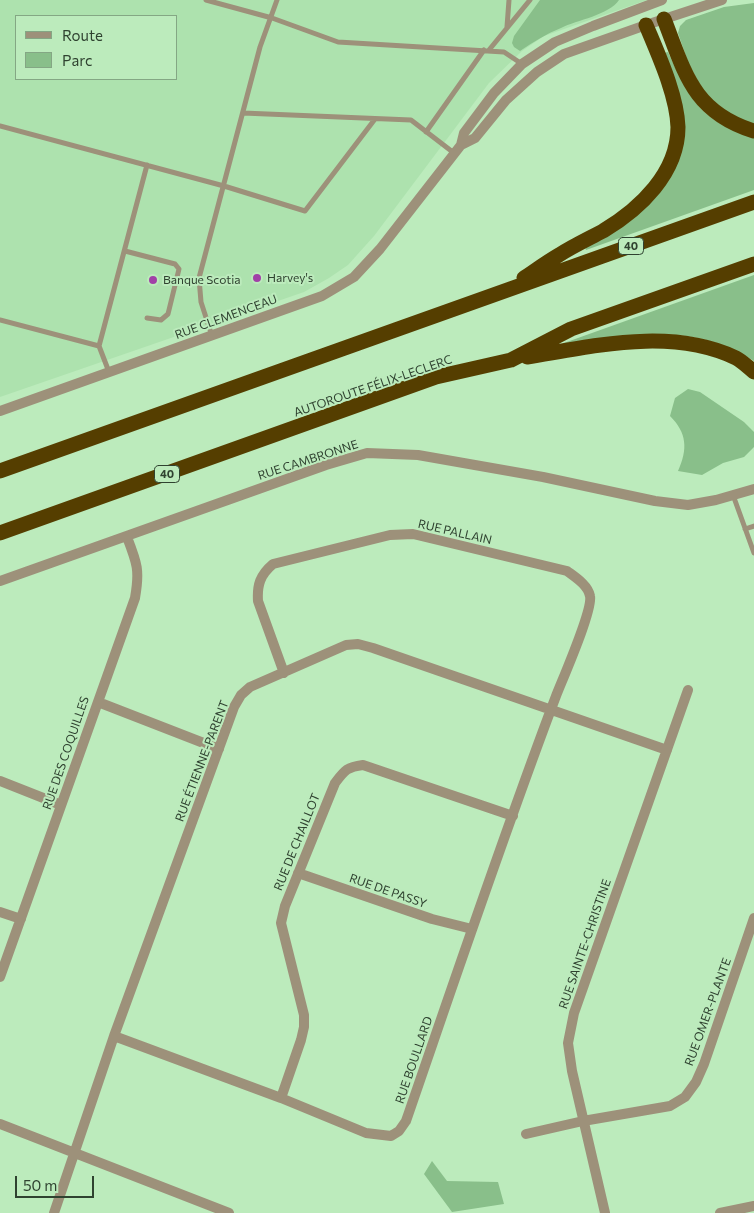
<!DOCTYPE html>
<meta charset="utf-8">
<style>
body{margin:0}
#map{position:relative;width:754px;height:1213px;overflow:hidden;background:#bcebbc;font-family:Commissioner,sans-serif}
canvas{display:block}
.legend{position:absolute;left:15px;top:15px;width:162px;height:65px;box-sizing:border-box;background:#bcebbc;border:1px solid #84a784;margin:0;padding:6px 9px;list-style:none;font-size:15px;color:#2f4230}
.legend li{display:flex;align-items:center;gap:10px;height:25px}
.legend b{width:25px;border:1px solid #84a784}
.scale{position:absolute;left:15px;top:1176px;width:79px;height:22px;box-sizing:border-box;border:2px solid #2f4230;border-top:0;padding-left:6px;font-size:15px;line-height:18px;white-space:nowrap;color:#2f4230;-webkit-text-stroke:4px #bcebbc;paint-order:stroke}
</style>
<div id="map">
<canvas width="754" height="1213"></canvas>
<ul class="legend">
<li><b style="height:6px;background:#9d917a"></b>Route</li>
<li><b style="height:14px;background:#89bf8a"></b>Parc</li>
</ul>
<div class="scale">50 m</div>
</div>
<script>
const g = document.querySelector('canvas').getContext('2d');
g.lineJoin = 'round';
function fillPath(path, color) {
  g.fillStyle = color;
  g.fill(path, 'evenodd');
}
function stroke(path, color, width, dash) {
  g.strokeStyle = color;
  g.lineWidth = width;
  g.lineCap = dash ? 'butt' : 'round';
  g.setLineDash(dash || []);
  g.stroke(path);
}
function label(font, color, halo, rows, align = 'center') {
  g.font = font + ' Commissioner,sans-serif';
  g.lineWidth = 4;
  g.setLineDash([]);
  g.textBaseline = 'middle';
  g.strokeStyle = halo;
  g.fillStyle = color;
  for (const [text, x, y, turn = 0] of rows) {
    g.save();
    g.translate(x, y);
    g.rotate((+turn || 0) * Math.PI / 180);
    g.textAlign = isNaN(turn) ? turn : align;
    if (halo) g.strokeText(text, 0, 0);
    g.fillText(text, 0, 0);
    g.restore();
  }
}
const built = new Path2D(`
 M0,0H647L544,36L522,51L489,83L374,236L348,265L329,278L304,292L0,397ZM16,16H176V79H16Z`);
const green = new Path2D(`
 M540,0H619C609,15 577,20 561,28C546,34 533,42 520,51L514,47L512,43L514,36Z
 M754,3V124L742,120L720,108L706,95L689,65L678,33L680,26L686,20L724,7Z
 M668,52C681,80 692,108 721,124C731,129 743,133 754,137V190L586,250L585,247L675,169L664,53Z
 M754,275V361C689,321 636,336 565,345L564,343Z
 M688,389L700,392L744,422L754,432V447L744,457L723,463L702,475L678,471C688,449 687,433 670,416L675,398Z
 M432,1161L447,1181L498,1182L504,1204L452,1212L424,1174Z`);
const service = new Path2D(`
 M206,0L272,18L338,42L504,52L522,64
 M507,27L509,0
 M489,50L530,0
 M243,113L411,120L454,153
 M0,126L224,186L305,211L375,119
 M426,132L484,50
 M125,251L175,264L179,269L168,314L161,320L147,318
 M0,320L99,346
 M212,336L201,302L199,278L260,47L277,0
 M109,372L99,346L147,165
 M733,495L754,553
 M745,529L754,526`);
const minor = new Path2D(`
 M0,581L326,465L367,453L418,455L543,477L655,501L688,505L716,500L754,489
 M98,702L219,749
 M0,781L61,805
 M298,873L432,919L472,929
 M0,912L21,919
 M0,977L135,598C140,570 137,563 127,537
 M114,1036L281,1098L366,1133L391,1136L399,1131L406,1121C455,979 503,836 556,696C563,678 593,610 590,596C588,585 575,577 567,571L413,534L390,535L273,564C260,575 257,585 258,601L284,673
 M281,1098L301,1040L304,1027V1015L281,923L285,906L335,783C345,770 347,767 363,765L513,816
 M0,1124L229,1213
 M526,1134L583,1121L670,1106L685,1097L696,1082L704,1064L754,918
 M54,1213L114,1036L234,707L241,695L250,687L346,645L358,644L373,648L667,750
 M605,1213L572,1071L568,1043L574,1013L688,690
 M720,1213L754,1206`);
const tertiary = new Path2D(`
 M461,145L475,138L506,100L537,72L564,54L646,25L722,0
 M0,411L322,296L354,277L380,249L461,145L464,133L494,93L522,64L555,42L593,26L662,0`);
const motorway = new Path2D(`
 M664,19C685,73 693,112 754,131
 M524,278C536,270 547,262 559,255C573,246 588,239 603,231C640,209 678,173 678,127C677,95 658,54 646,25
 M527,357C595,346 671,327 736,358C742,361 748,367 754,372
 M0,471L754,202
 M0,533L436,377L511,360L571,329L754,264`);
const markers = [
 [257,278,5,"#a140a7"],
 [153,280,5,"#a140a7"]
];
const shields = [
 [631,246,25],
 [167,474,25]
];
const shieldNames = [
 ["40",631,246],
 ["40",167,474]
];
const poiNames = [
 ["Harvey's",267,278],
 ["Banque Scotia",163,280]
];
const streetNames = [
 ["RUE CLEMENCEAU",226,317,-20],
 ["AUTOROUTE FÉLIX-LECLERC",373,386,-19],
 ["RUE CAMBRONNE",308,460,-18],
 ["RUE PALLAIN",455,532,13],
 ["RUE DES COQUILLES",66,753,-71],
 ["RUE ÉTIENNE-PARENT",202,761,-69],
 ["RUE DE CHAILLOT",297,842,-68],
 ["RUE DE PASSY",388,891,19],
 ["RUE SAINTE-CHRISTINE",585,944,-71],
 ["RUE OMER-PLANTE",708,1012,-70],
 ["RUE BOULLARD",414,1060,-71]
];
fillPath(built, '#ade2ae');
fillPath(green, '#89bf8a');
stroke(service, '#9d917a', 5);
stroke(minor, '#9d917a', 10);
stroke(tertiary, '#9d917a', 10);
stroke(motorway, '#553e00', 15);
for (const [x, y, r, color] of markers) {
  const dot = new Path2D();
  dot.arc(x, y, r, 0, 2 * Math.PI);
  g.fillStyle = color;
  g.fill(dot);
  stroke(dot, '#bcebbc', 2);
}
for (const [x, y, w] of shields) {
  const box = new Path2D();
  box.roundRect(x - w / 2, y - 8.5, w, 17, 4);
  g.fillStyle = '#bcebbc';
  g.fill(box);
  stroke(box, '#2f4230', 1);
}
label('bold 11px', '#2f4230', null, shieldNames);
label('12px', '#2f4230', '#bcebbc', poiNames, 'left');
label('12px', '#2f4230', '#bcebbc', streetNames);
</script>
